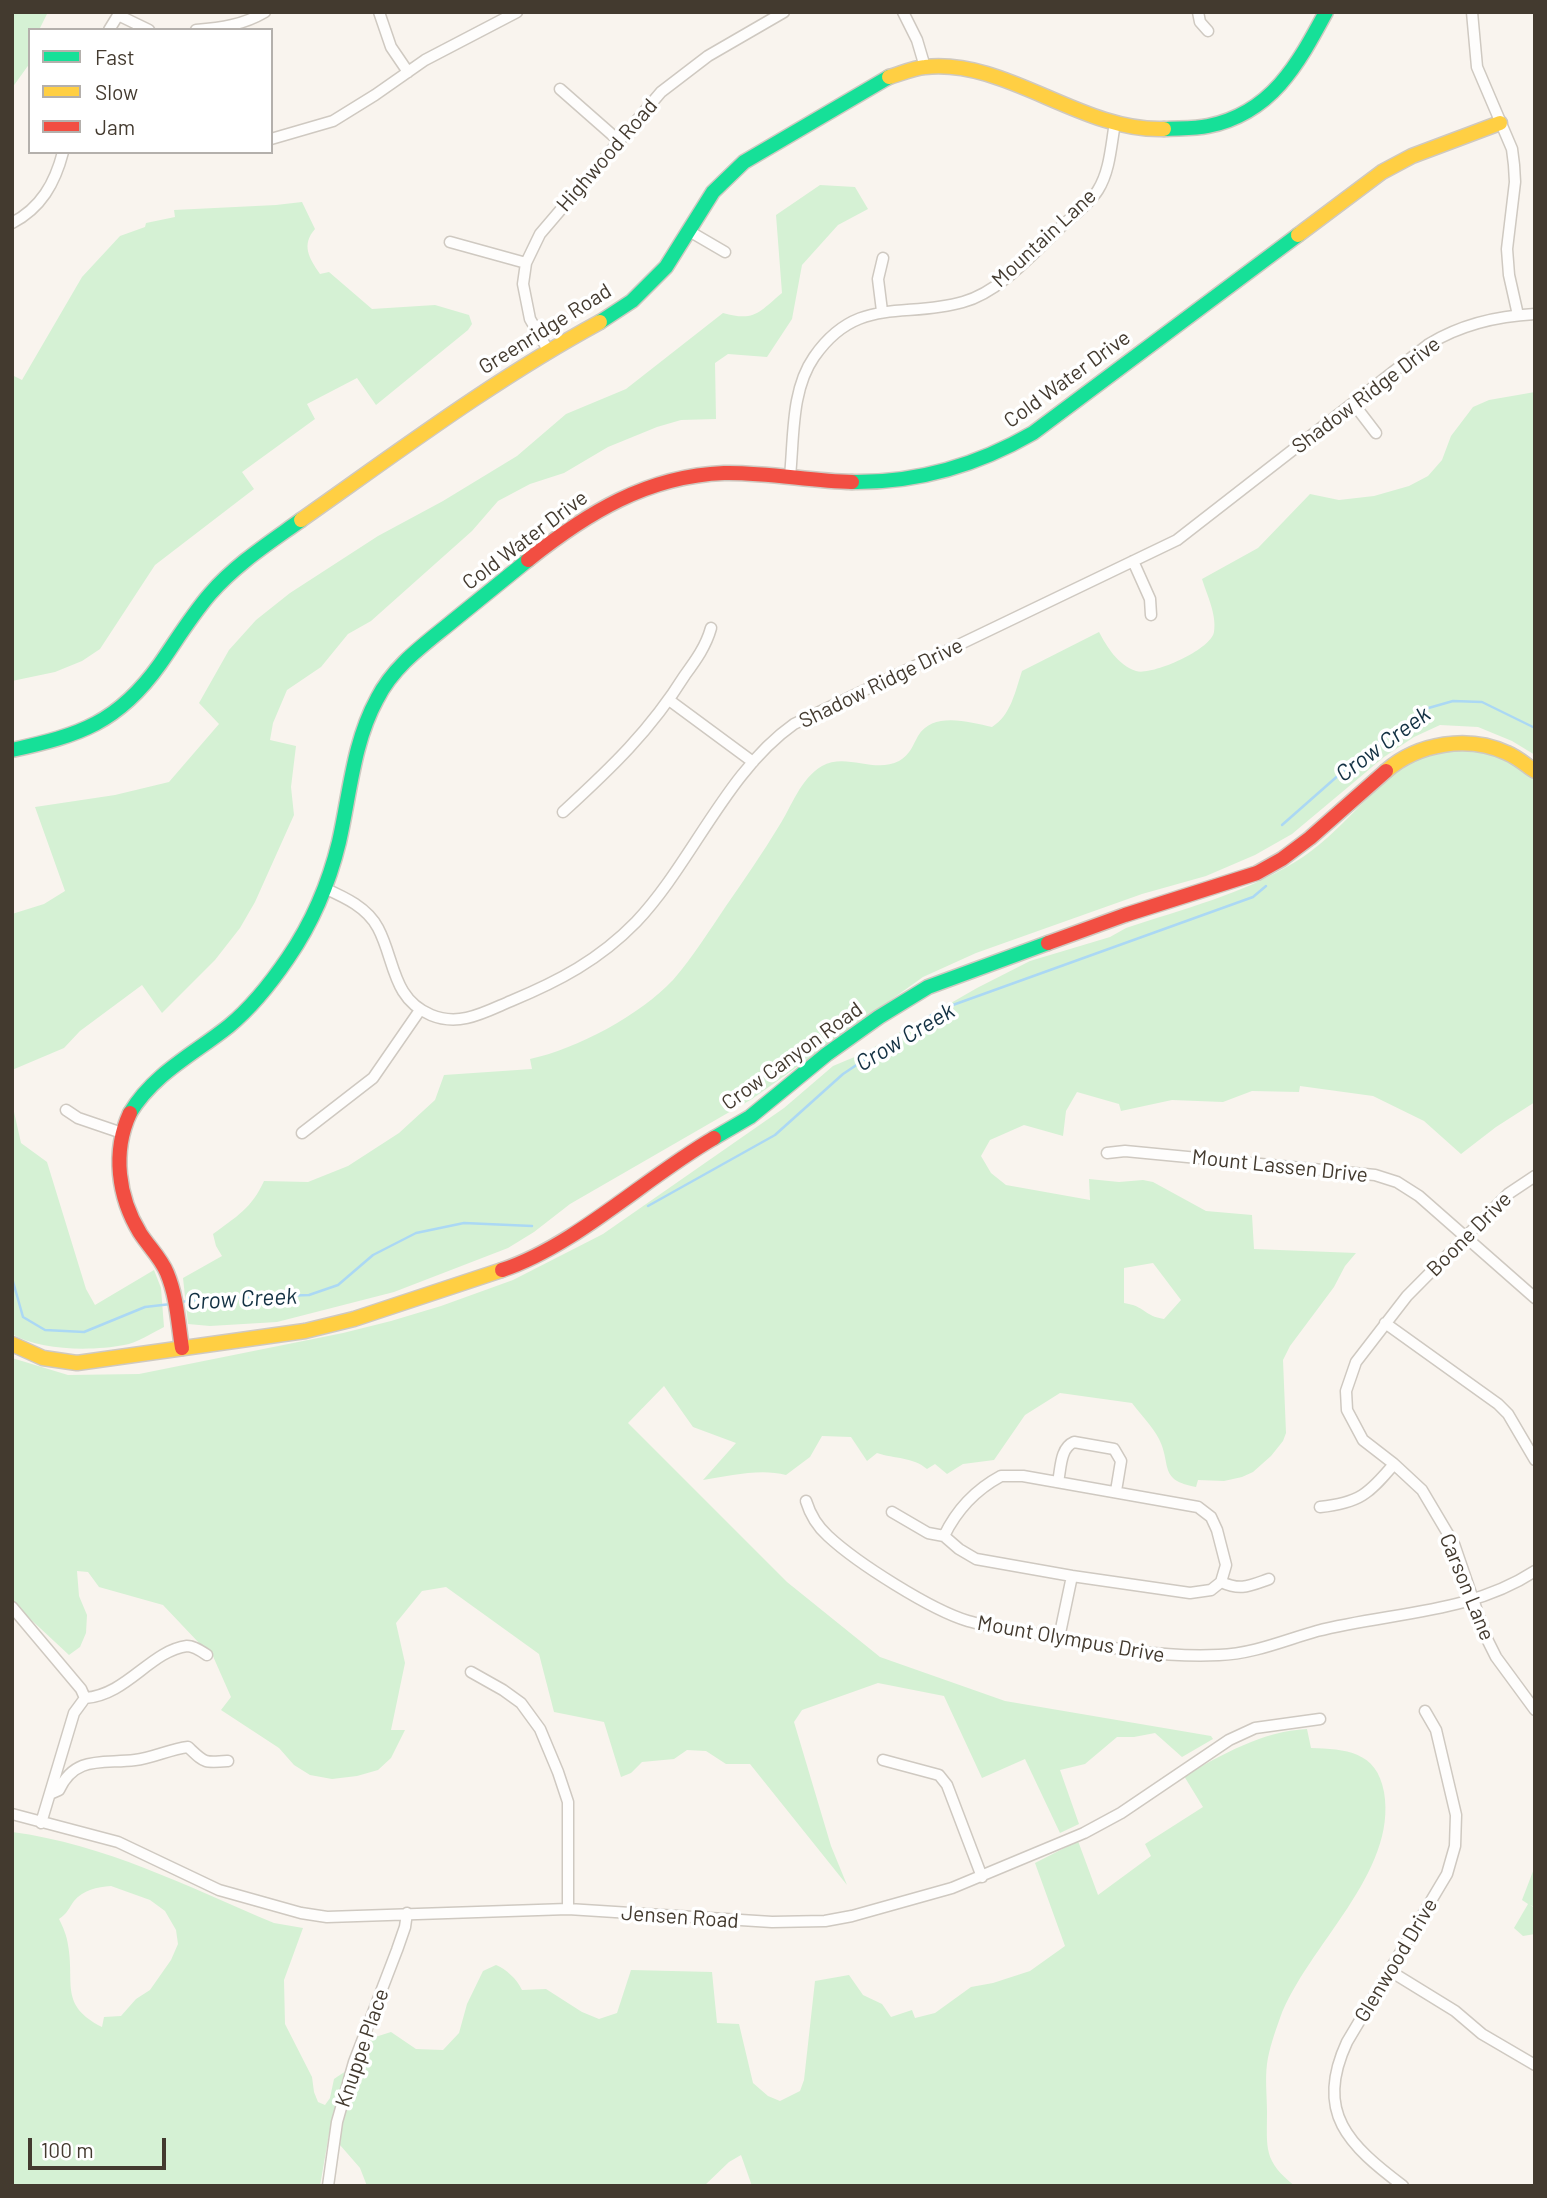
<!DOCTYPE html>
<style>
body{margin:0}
#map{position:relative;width:1547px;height:2198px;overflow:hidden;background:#f9f4ee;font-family:Barlow,sans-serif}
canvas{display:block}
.frame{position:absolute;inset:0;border:14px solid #433a2f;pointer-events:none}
.legend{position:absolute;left:28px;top:28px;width:245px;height:126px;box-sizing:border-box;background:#fff;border:2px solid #b4b0ac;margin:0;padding:9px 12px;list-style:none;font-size:21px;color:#433a2f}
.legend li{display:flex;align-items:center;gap:14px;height:35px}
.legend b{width:35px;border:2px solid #b4b0ac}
.scale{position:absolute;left:28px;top:2138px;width:138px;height:32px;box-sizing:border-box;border:4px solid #433a2f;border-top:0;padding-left:9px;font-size:21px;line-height:24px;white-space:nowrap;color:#433a2f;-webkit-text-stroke:5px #fff;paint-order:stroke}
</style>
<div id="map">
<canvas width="1547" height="2198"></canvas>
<div class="frame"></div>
<ul class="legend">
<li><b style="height:9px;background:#16e098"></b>Fast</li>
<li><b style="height:9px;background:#ffcf43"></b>Slow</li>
<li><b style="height:9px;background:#f24e42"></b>Jam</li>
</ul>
<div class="scale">100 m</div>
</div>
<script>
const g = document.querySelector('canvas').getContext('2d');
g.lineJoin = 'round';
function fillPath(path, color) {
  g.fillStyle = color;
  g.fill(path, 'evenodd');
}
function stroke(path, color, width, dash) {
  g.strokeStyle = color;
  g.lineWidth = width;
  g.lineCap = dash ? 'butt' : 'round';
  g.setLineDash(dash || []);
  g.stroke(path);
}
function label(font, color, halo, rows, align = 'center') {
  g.font = font + ' Barlow,sans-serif';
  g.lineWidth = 7;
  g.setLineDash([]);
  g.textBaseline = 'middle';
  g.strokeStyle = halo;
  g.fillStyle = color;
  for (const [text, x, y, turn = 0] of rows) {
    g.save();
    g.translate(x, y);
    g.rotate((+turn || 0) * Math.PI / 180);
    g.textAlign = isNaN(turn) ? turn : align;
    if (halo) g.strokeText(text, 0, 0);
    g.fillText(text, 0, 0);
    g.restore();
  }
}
const green = new Path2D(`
 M12,12H48L39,30H30V63L12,88Z
 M820,185L855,187L868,209L838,225L802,265L792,319L767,357L728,354L715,363L716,419L681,420L657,427L608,447L564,473L530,484L498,501L472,531L371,621L348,634L321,667L287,690L273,723L270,740L296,746L291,787L294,815L255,902L240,928L215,960L162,1013L142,985L80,1031L64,1048L12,1070V914L44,904L65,891L35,807L115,795L169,782L219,724L199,703L229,650L256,620L290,593L378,536L443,501L517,456L566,414L626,389L723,313C755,322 759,312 782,293L776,215Z
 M302,202L315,229C301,245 309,258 320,274L329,272L372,309L435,305L469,315L472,324L468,330L376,405L357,378L307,404L315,419L242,472L254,489L155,565L100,649L82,661L55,672L12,681V375L22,380L82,277L120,236L145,227L146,223L175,217L174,210L276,205Z
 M1535,392V755L1512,741L1478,727L1440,725L1414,737L1384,757L1292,834L1255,855L1206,876L1142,894L976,953L923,977L752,1099L570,1204L534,1232L508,1248L394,1292L277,1322L210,1326L188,1324L183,1278L222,1256L216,1246L213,1234C236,1217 252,1208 264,1181L308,1182L348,1166L399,1133L435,1100L444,1075L532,1069L530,1059C577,1049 640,1015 673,980C693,957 709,931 726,906C744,880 762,854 779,826C792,806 800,779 822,766C846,752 874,774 899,761C910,755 913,745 918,736C933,711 969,722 992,727C1011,715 1015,692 1022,671L1099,632C1107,647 1118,665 1136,671C1151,676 1211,650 1214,632C1217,615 1207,595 1202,579L1258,548L1310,494L1339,500L1374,496L1409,486L1428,476L1442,460L1451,436L1473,407L1489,400Z
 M1464,747L1505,756L1535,778V1102L1496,1127L1461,1154L1424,1121L1373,1096L1300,1086L1299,1092L1252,1091L1223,1102L1172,1100L1121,1111L1119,1104L1077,1092L1066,1111L1063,1136L1024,1125L990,1140L981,1156L991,1173L1006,1185L1090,1200L1089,1179L1119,1182L1143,1180L1153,1182L1206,1211L1252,1215L1254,1249L1356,1253L1345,1266L1334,1287L1290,1346L1283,1360L1286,1433L1283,1441L1271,1456L1253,1472L1242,1477L1224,1481L1198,1480L1196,1487C1158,1480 1172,1465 1159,1439C1153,1427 1141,1415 1132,1403L1060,1393L1025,1415L994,1460L963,1464L947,1474L935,1464L927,1469C913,1457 895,1459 877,1453L867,1461L851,1437L822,1436L810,1457L786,1475C760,1468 730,1476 703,1480L736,1443L693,1427L664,1386L628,1423L787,1582L880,1657L1005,1701L1211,1736L1213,1739L1182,1757L1155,1733L1134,1737H1117L1085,1764L1060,1770L1079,1824L1060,1833L1025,1759L982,1778L944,1696L878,1683L802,1710L794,1722L831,1846L847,1885L750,1764H726L706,1751L687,1750L674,1759L642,1762L631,1773L621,1777L604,1722L554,1712L539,1654L446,1587L422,1591L396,1623L405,1663L391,1730H405L391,1758L378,1770L357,1776L332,1779L310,1775L294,1765L279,1748L221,1710L231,1697L212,1654L199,1643L163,1605L99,1587L88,1572L77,1571L79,1596L87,1615L86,1633L80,1647L69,1655L12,1602V1358L68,1375L139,1374L343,1333L391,1321L441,1306L513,1280L603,1234L784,1108L833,1066L864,1053L977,988L1030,961L1110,937L1126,928C1183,909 1243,894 1295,862C1341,835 1372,783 1417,760C1431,753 1449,750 1464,747ZM1153,1263L1181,1300L1164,1319C1144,1316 1145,1306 1124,1303V1268Z
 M12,1103L21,1143L47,1162L86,1289L95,1305L154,1270L161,1288L164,1327C152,1333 137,1343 124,1345C93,1351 40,1351 12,1334Z
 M1307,1729L1311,1748C1345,1749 1377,1751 1384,1792C1398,1873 1307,1946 1280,2018C1275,2032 1269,2049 1267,2064C1265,2079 1267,2096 1267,2112C1267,2148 1263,2161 1295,2186H752L741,2155L729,2162L704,2186H367L360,2168L340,2145L341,2135L329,2134L320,2186H12V1832C105,1844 188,1887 274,1923L303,1928L284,1980L285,2024L312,2077L314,2092L318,2102L325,2105L330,2098L334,2079C355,2065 360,2064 369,2039L391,2032L416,2049L443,2050L459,2033L467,2004L483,1971L496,1965C506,1969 517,1979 522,1990L546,1989L582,2012L599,2019L617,2013L631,1970L712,1972L717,2023L739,2024L753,2083L768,2096L780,2101L800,2091L804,2080L815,1981L849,1975L863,1995L882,2004L891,2017L912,2010L915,2018L935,2013L971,1987L993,1983L1030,1971L1065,1946L1035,1863L1078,1841L1098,1895L1151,1856L1145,1844L1203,1807L1184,1776C1222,1755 1262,1731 1307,1729ZM111,1886L150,1900L165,1911L176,1930L178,1944L171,1960L150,1990L136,1999L121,2016L104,2017L102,2027C59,2005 75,1984 68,1945C67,1936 63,1927 59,1919C67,1914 69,1908 74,1901C83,1890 97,1887 111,1886Z
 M1535,1866V1907L1530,1905L1535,1908V1934L1523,1936L1514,1928L1528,1904L1522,1900Z`);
const stream = new Path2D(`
 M1282,825L1366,751L1425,709L1453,701L1482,702L1535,728
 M648,1206L775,1135L843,1074L939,1010L1253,897L1266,886
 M12,1278L23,1317L45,1330L84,1332L145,1307L171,1304
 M181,1302L203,1299L309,1295L338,1285L373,1255L416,1233L464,1223L532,1226`);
const street = new Path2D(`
 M379,12L391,47L408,72
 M903,12L917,40L925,67
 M1198,12L1200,22L1208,31
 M1472,12L1477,67L1512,149L1514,165L1515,182L1507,249L1509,275L1518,315
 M118,15L149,30
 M109,30L120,12
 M196,30C221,28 243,25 265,12
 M560,89L618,140
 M271,139L333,121L375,95L425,60L517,12
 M12,223C41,208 55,183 63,152
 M689,231L725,252
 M450,242L526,263
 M882,311L878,279L883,258
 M548,350L530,319L523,284L526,263L540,234L661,92L708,56L784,12
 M1353,403L1376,433
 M790,476C794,437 791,390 814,357C857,295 904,319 963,302C1001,292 1036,250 1064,224C1075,214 1090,203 1098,190C1110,171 1111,145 1115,123
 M1133,561L1150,599L1151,615
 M669,700L753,762
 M563,812C611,768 650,731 685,675C696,660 706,646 711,628
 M324,888C344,897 367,907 378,928C395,960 392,999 431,1015C460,1027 485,1012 511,1001C559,981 599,960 636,922C692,863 726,772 794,724L1177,540L1429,344C1462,324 1496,316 1535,314
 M66,1110L78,1118L122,1133
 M302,1133L373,1078L420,1010
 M1107,1153L1125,1151L1375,1175L1397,1182L1419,1196L1535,1298
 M1535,1176L1508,1194L1407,1296L1356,1362L1346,1391L1347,1410L1363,1440L1394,1464L1422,1490L1454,1544L1486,1637L1496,1657L1535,1710
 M1385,1323L1498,1404L1508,1414L1535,1460
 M1001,1476H1023L1198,1507L1211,1517L1217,1530L1226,1565L1221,1582L1211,1590L1190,1593L1072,1576L976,1559L959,1549L944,1536C957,1509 975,1490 1001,1476Z
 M1058,1482C1061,1468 1060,1448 1074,1442L1114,1449L1121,1461L1116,1491
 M806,1501C810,1514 818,1527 828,1536C857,1563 931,1610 968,1621C992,1628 1017,1630 1041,1635C1100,1646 1159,1658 1219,1655C1253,1654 1285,1640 1317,1631C1391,1612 1469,1614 1535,1571
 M1320,1507C1359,1503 1369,1494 1394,1464
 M892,1512L928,1533L944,1536
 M1221,1582C1241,1591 1249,1586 1269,1579
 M12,1607L81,1689L85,1698L74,1713L41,1823
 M1059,1638L1072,1576
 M471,1672L503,1690L521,1703L540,1729L558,1772L568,1802V1909
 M85,1698C127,1695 150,1651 187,1646C194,1646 201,1651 207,1655
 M883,1760L939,1775L947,1785L982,1877
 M50,1794L59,1790C75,1755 103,1764 135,1760C153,1758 170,1749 188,1747C205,1763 203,1763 228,1761
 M12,1814L118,1842L219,1890L301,1913L327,1917L568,1909L772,1922L825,1921L852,1916L952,1888L1084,1833L1121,1813L1229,1740L1255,1728L1320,1719
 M1390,1971L1455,2011L1482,2034L1535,2065
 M328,2186L337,2122L354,2062L397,1950L405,1927L407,1913
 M1403,2186C1349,2145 1314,2113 1347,2042L1447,1874L1455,1846L1456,1815L1436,1730L1425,1711`);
const fast = new Path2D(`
 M1164,129C1179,128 1194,129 1208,126C1272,113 1298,64 1326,12
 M600,322L632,301L666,267L713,192L744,162L889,77
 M852,482C918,483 976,466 1033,433L1298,235
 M12,750C80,735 118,723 160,664C176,641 191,616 210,594C236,564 269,543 301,520
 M130,1113C154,1073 194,1054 229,1026C252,1007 271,983 288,958C312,923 329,883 339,842C350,794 353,743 377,699C394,665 425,644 454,620C479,600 503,580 528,560
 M714,1138L750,1117L827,1054L879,1017L928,987L1048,943`);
const slow = new Path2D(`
 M889,77C900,74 913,68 925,67C1006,58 1081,132 1164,129
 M1298,235L1382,172L1412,156L1500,123
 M301,520C399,451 495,379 600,322
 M1386,771C1418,743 1468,735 1507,753C1517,757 1526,765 1535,771
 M12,1344L43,1358L77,1363L305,1331L354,1319L502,1270`);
const jam = new Path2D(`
 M528,560C587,513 647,476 724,473C767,472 809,481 852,482
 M1048,943L1125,915L1257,873L1282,859L1310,838L1386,771
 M130,1113C112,1152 118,1197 140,1233C149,1247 161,1258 167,1273C177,1297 178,1323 182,1348
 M502,1270C575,1246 646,1177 714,1138`);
const streetNames = [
 ["Highwood Road",607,155,-49],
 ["Mountain Lane",1044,238,-43],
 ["Greenridge Road",545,329,-32],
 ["Cold Water Drive",1067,379,-36],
 ["Shadow Ridge Drive",1366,395,-37],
 ["Cold Water Drive",525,540,-37],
 ["Shadow Ridge Drive",881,683,-26],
 ["Crow Canyon Road",792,1056,-36],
 ["Mount Lassen Drive",1280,1166,6],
 ["Boone Drive",1469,1234,-45],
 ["Carson Lane",1467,1587,68],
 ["Mount Olympus Drive",1071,1639,10],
 ["Jensen Road",680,1917,4],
 ["Glenwood Drive",1396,1960,-59],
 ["Knuppe Place",362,2048,-71]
];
const waterNames = [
 ["Crow Creek",1383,744,-36],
 ["Crow Creek",905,1037,-31],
 ["Crow Creek",242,1299,-3]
];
fillPath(green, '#d5f1d4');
stroke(stream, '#abd8f4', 2.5);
stroke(street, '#cfc9c1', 13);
stroke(fast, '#cfc9c1', 17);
stroke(slow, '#cfc9c1', 17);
stroke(jam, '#cfc9c1', 17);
stroke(street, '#fefdfc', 10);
stroke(fast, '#16e098', 14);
stroke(slow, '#ffcf43', 14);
stroke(jam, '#f24e42', 14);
label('21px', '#433a2f', '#fff', streetNames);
label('italic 23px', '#123042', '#fff', waterNames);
</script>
